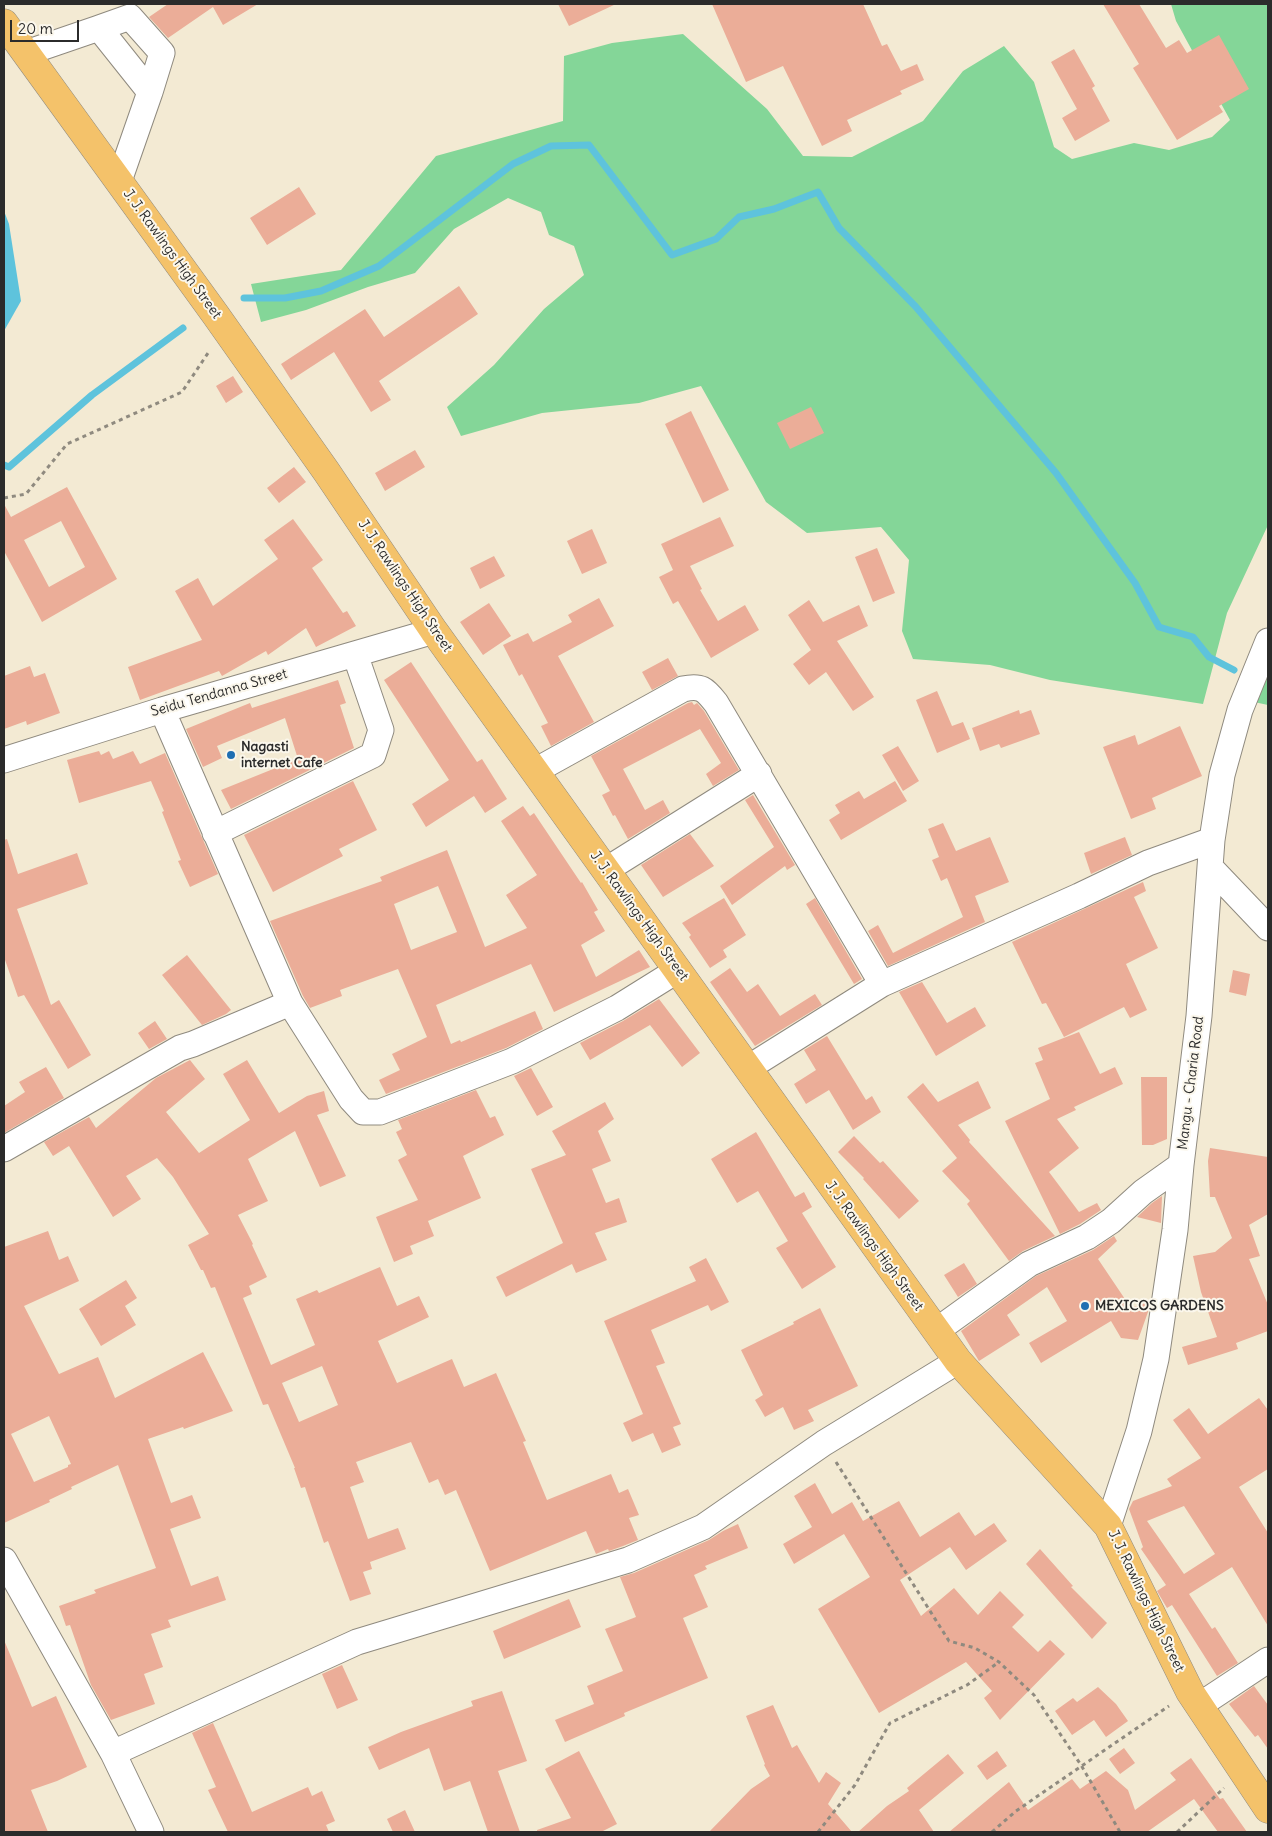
<!DOCTYPE html>
<style>
body{margin:0}
#map{position:relative;width:1272px;height:1836px;overflow:hidden;background:#f3ead3;font-family:Delius,sans-serif}
canvas{display:block}
.frame{position:absolute;inset:0;border:5px solid #2b2b2b;pointer-events:none}
.scale{position:absolute;left:10px;top:20px;width:69px;height:22px;box-sizing:border-box;border:2px solid #2b2b2b;border-top:0;padding-left:6px;font-size:15px;line-height:18px;white-space:nowrap;color:#2b2b2b;-webkit-text-stroke:4px #fbf7ec;paint-order:stroke}
</style>
<div id="map">
<canvas width="1272" height="1836"></canvas>
<div class="frame"></div>
<div class="scale">20 m</div>
</div>
<script>
const g = document.querySelector('canvas').getContext('2d');
g.lineJoin = 'round';
function fillPath(path, color) {
  g.fillStyle = color;
  g.fill(path, 'evenodd');
}
function stroke(path, color, width, dash) {
  g.strokeStyle = color;
  g.lineWidth = width;
  g.lineCap = dash ? 'butt' : 'round';
  g.setLineDash(dash || []);
  g.stroke(path);
}
function label(font, color, halo, rows, align = 'center') {
  g.font = font + ' Delius,sans-serif';
  g.lineWidth = 4;
  g.setLineDash([]);
  g.textBaseline = 'middle';
  g.strokeStyle = halo;
  g.fillStyle = color;
  for (const [text, x, y, turn = 0] of rows) {
    g.save();
    g.translate(x, y);
    g.rotate((+turn || 0) * Math.PI / 180);
    g.textAlign = isNaN(turn) ? turn : align;
    if (halo) g.strokeText(text, 0, 0);
    g.fillText(text, 0, 0);
    g.restore();
  }
}
const green = new Path2D(`
 M1171,4H1268V525L1227,613L1203,704L1050,680L990,665L913,659L902,631L909,560L881,527L807,533L766,502L701,386L639,403L542,413L461,436L447,407L494,365L544,309L584,275L574,246L549,235L541,212L508,198L454,229L415,273L368,287L306,310L261,322L251,284L341,270L436,156L563,121L564,56L612,43L683,34L767,109L803,156L852,157L923,121L963,71L1004,46L1034,82L1054,147L1072,159L1134,143L1169,150L1212,137L1230,120L1176,21Z
 M1268,671V705L1254,702Z`);
const water = new Path2D(`
 M4,211L9,224L21,301L4,331Z`);
const stream = new Path2D(`
 M244,298H285L321,291L379,266L513,164L551,146L589,145L672,255L716,239L739,217L774,209L818,192L839,228L916,307L1056,473L1135,583L1159,627L1193,637L1209,657L1234,670
 M4,465L9,467L92,395L183,328`);
const building = new Path2D(`
 M168,4H258L223,25L213,7L168,38L149,17Z
 M558,4H616L569,26Z
 M712,4H863L882,46L887,44L901,71L917,64L924,80L900,91L902,94L847,120L852,131L822,146L783,66L746,82Z
 M1103,4H1139L1166,48L1179,40L1187,53L1219,35L1249,89L1219,106L1223,112L1177,140L1133,68L1139,64Z
 M1074,49L1095,86L1092,88L1110,121L1075,141L1062,118L1077,109L1051,62Z
 M299,187L316,214L267,245L250,218Z
 M459,286L478,314L379,381L391,400L371,412L334,352L291,380L281,364L365,309L384,337Z
 M233,376L243,392L226,403L216,386Z
 M811,407L824,433L790,449L777,423Z
 M691,411L729,490L703,503L665,424Z
 M415,450L425,467L385,491L375,473Z
 M294,467L306,482L279,503L267,488Z
 M67,487L117,579L42,622L4,551V504L11,517ZM61,521L85,567L49,587L24,540Z
 M720,517L734,546L690,566L702,589L700,590L718,621L745,605L759,630L711,658L678,601L673,604L659,577L673,570L661,544Z
 M293,519L323,560L312,568L343,613L347,611L356,626L316,647L306,628L268,655L266,651L222,676L219,671L140,700L128,667L202,640L175,591L198,578L213,606L278,559L264,540Z
 M592,529L607,563L582,574L567,541Z
 M877,548L895,593L873,602L855,557Z
 M494,556L505,576L480,589L470,568Z
 M599,598L614,626L558,656L594,722L551,746L541,726L548,723L522,674L519,676L503,645L528,633L533,642L572,622L568,615Z
 M809,600L823,622L859,605L868,626L837,641L874,697L853,711L826,672L809,685L793,664L811,650L788,615Z
 M489,603L511,636L483,655L460,622Z
 M668,658L678,676L652,690L642,672Z
 M411,662L477,762L482,759L507,799L485,813L474,796L426,827L412,804L449,780L384,680Z
 M30,666L34,677L45,673L60,713L27,725L26,721L4,729V676Z
 M338,680L346,703L340,705L354,748L231,809L221,790L298,759L285,718L217,746L222,758L203,767L186,729L250,703L252,708Z
 M937,691L952,726L963,722L970,739L937,753L916,700Z
 M692,702L694,705L697,703L704,711L739,770L713,786L706,774L721,763L700,729L623,769L645,810L663,800L670,813L628,839L615,815L613,816L602,795L610,791L591,756L688,703Z
 M1019,710L1020,714L1031,710L1040,734L1001,748L999,744L980,751L972,728Z
 M1180,726L1202,776L1152,798L1156,809L1131,819L1103,747L1135,735L1138,745Z
 M898,746L919,781L903,791L882,755Z
 M99,751L101,755L109,751L113,759L133,751L140,764L165,753L218,874L190,887L178,861L181,860L162,812L164,811L151,781L79,803L67,760Z
 M353,781L377,830L339,849L343,856L273,892L244,835Z
 M895,781L907,801L841,840L829,820L840,813L835,805L859,791L864,799Z
 M753,795L795,865L787,870L785,866L732,905L720,886L774,847L745,800Z
 M523,806L530,816L534,813L581,883L582,882L598,910L594,912L605,931L581,945L596,977L639,950L650,967L554,1012L531,964L436,1005L451,1044L460,1040L461,1042L535,1011L543,1029L506,1048L386,1094L379,1080L400,1070L392,1054L427,1037L398,969L340,990L342,996L310,1008L303,996L270,921L382,881L380,877L447,850L485,947L527,928L506,895L537,875L501,821ZM438,886L457,932L411,950L394,904Z
 M943,823L956,851L990,837L1009,882L975,896L985,922L888,966L868,931L878,925L893,953L963,917L947,878L941,881L932,860L939,857L928,829Z
 M690,834L714,866L663,897L641,865Z
 M1125,837L1132,855L1091,874L1084,853Z
 M7,839L18,874L77,853L88,884L17,909L51,1005L59,1000L91,1055L68,1069L24,995L18,997L4,957V840Z
 M1143,882L1146,891L1134,897L1158,948L1126,964L1147,1010L1130,1018L1124,1007L1064,1037L1046,1003L1042,1004L1012,942Z
 M724,898L746,935L723,950L727,957L710,968L689,937L691,935L682,923Z
 M815,898L862,979L854,984L806,904Z
 M187,955L231,1010L226,1014L202,1025L162,975Z
 M730,968L747,992L758,984L780,1016L815,994L822,1005L755,1046L710,982Z
 M1233,970L1250,974L1246,996L1229,992Z
 M922,982L947,1023L975,1007L986,1026L936,1056L899,992Z
 M659,999L700,1053L682,1067L650,1025L590,1060L580,1043L623,1021Z
 M155,1021L167,1039L149,1049L138,1033Z
 M1079,1032L1100,1074L1115,1067L1123,1084L1074,1107L1076,1110L1057,1119L1079,1148L1049,1172L1079,1212L1097,1203L1101,1210L1080,1224L1060,1234L1005,1121L1050,1099L1035,1063L1043,1060L1038,1048Z
 M827,1036L866,1100L872,1096L881,1112L853,1130L829,1090L806,1104L794,1084L816,1070L804,1050Z
 M190,1060L205,1079L166,1112L199,1153L250,1120L223,1074L247,1060L279,1113L307,1096L324,1091L329,1111L317,1115L346,1176L320,1187L295,1131L248,1159L268,1201L238,1215L253,1244L252,1245L267,1277L249,1286L252,1294L243,1298L271,1365L315,1345L296,1299L317,1290L319,1293L380,1267L397,1306L419,1296L429,1317L378,1341L397,1383L452,1359L464,1387L496,1373L526,1441L523,1442L547,1500L611,1474L619,1493L628,1489L639,1515L629,1518L638,1540L623,1546L609,1551L608,1549L596,1554L586,1531L490,1571L456,1490L445,1495L438,1479L429,1483L411,1442L356,1462L364,1482L350,1487L368,1539L398,1528L406,1549L370,1562L372,1569L363,1572L371,1594L350,1601L328,1541L324,1543L305,1487L301,1488L294,1468H295L268,1404L263,1405L215,1287L211,1288L203,1270H201L188,1245L209,1234L173,1177L157,1158L126,1176L141,1199L113,1217L69,1146L53,1156L44,1142L89,1117L96,1128L156,1078ZM322,1366L338,1405L299,1422L282,1383Z
 M46,1067L64,1098L4,1133V1106L25,1092L19,1082Z
 M531,1068L553,1107L537,1116L514,1076Z
 M1141,1077H1167V1139L1153,1145H1142Z
 M978,1081L991,1108L958,1125L970,1140L969,1142L1055,1236L1023,1251L1009,1261L967,1204L970,1201L942,1171L957,1158L907,1097L923,1083L938,1102Z
 M476,1090L490,1118L495,1116L504,1135L463,1156L481,1198L428,1221L434,1236L410,1246L413,1254L394,1262L376,1217L418,1200L398,1160L407,1155L396,1132L402,1129L398,1120Z
 M605,1102L614,1119L598,1131L611,1161L592,1169L606,1203L619,1198L627,1222L595,1233L607,1260L576,1273L572,1264L506,1297L496,1277L563,1243L531,1169L566,1155L552,1131Z
 M756,1132L795,1197L804,1192L812,1207L802,1213L836,1267L802,1289L776,1248L788,1241L758,1191L737,1203L711,1159Z
 M854,1136L880,1163L883,1161L919,1201L899,1219L863,1179L864,1178L838,1152Z
 M1210,1148L1268,1157V1214L1249,1225L1260,1256L1249,1259L1268,1305V1331L1236,1343L1238,1349L1188,1365L1182,1347L1217,1337L1201,1292L1193,1256L1215,1252L1232,1238L1215,1197H1210L1208,1161Z
 M1162,1196L1161,1223L1137,1217L1152,1203Z
 M48,1231L59,1260L68,1256L79,1281L24,1306L59,1374L98,1357L115,1398L203,1352L233,1411L184,1429L183,1427L148,1439L171,1503L192,1495L201,1518L170,1529L191,1586L218,1576L226,1600L168,1620L171,1627L151,1634L163,1667L144,1674L155,1704L111,1720L91,1685L70,1625L66,1626L59,1606L96,1593L94,1590L156,1568L118,1465L71,1487L72,1489L49,1500L50,1502L4,1523V1247ZM49,1416L71,1464L68,1465V1467L34,1482L11,1434Z
 M1114,1236L1117,1241L1098,1259L1131,1308L1150,1301L1148,1312L1138,1340L1121,1338L1111,1321L1041,1363L1029,1343L1067,1321L1047,1287L1007,1315L1020,1335L979,1361L961,1331L1036,1276L1093,1250Z
 M706,1258L729,1302L711,1311L708,1305L651,1330L665,1363L656,1366L681,1424L673,1427L681,1445L662,1453L653,1433L632,1442L623,1423L643,1414L604,1321L696,1281L689,1267Z
 M964,1263L977,1284L958,1297L944,1275Z
 M126,1280L137,1298L125,1306L136,1325L101,1346L79,1309Z
 M820,1308L858,1386L808,1410L814,1421L794,1430L783,1407L765,1417L755,1400L763,1395L741,1350L794,1324L793,1322Z
 M1259,1398L1268,1410V1469L1239,1487L1268,1533V1626L1232,1567L1189,1594L1212,1629L1215,1627L1238,1663L1217,1676L1172,1605L1167,1608L1164,1603L1157,1591L1166,1585L1141,1549L1143,1547L1129,1509L1133,1501L1172,1486L1167,1479L1201,1458L1173,1420L1189,1408L1208,1434ZM1184,1506L1215,1554L1184,1574L1147,1521Z
 M815,1483L832,1514L852,1502L863,1521L899,1501L920,1537L959,1512L975,1536L994,1523L1007,1541L966,1570L950,1547L900,1580L921,1616L954,1588L978,1615L1000,1591L1024,1615L1012,1627L1038,1652L1050,1640L1065,1654L1000,1720L984,1698L992,1691L966,1662L879,1713L818,1609L870,1577L844,1534L794,1564L783,1544L812,1527L794,1496Z
 M738,1524L748,1548L705,1566L707,1569L694,1575L708,1607L683,1618L708,1678L624,1713L625,1716L565,1742L555,1720L594,1704L587,1686L623,1671L605,1629L636,1617L620,1577L634,1573L709,1540L723,1531Z
 M1040,1549L1073,1586L1071,1587L1107,1623L1092,1639L1026,1564Z
 M569,1599L581,1627L504,1659L493,1631Z
 M4,1640L32,1707L56,1696L87,1767L57,1781L31,1790L48,1832H4Z
 M342,1665L358,1700L337,1709L322,1674Z
 M1254,1686L1268,1705V1749L1258,1735L1255,1737L1229,1704Z
 M1098,1687L1116,1704L1128,1721L1106,1737L1094,1720L1072,1735L1055,1711L1073,1698L1077,1702Z
 M502,1691L527,1761L498,1771L520,1832H488L470,1781L444,1791L429,1748L379,1770L368,1747L401,1732L473,1706L471,1701Z
 M773,1705L792,1748L797,1745L819,1783L826,1772L841,1783L828,1804L852,1832H709L751,1789L770,1776L764,1765L765,1764L746,1716Z
 M213,1723L252,1812L308,1787L312,1796L322,1791L335,1821L326,1825L329,1832H228L208,1790L216,1787L192,1733Z
 M1124,1748L1135,1763L1120,1774L1109,1759Z
 M579,1751L617,1824L601,1832H537V1830L571,1818L545,1769Z
 M997,1751L1007,1766L987,1780L977,1766Z
 M948,1754L964,1773L919,1810L934,1832H858L887,1806L909,1791L907,1788Z
 M1191,1758L1220,1799L1223,1798L1247,1832H1218L1194,1799L1147,1832H949L1009,1782L1028,1810L1072,1779L1080,1789L1106,1771L1128,1790L1135,1810L1176,1780L1170,1773Z
 M405,1810L415,1832H393L387,1819Z`);
const path = new Path2D(`
 M4,498L26,494L67,444L182,392L210,350
 M836,1462L949,1641L975,1648L999,1662L1034,1695L1081,1765L1120,1832
 M818,1832L855,1785L890,1723L967,1685L999,1662
 M992,1832L1016,1811L1169,1706
 M1177,1832L1224,1788`);
const minor = new Path2D(`
 M99,28L130,17L162,53L150,92
 M26,53L99,28L150,92L119,181
 M162,710L290,1003L351,1099L363,1112H380L512,1061L617,1008L678,970
 M4,760L162,710L434,631
 M535,771L683,689C701,685 705,689 716,703L882,984
 M215,833L373,755L381,730L355,654
 M1210,867L1268,928
 M606,870L759,774
 M748,1068L882,984L1079,896L1148,863L1212,840
 M4,1149L180,1048L193,1044L290,1003
 M936,1331L1029,1264L1087,1237L1111,1221L1143,1192L1181,1165
 M1108,1526L1139,1431L1156,1359L1175,1230L1181,1165L1199,1016L1212,840L1222,775L1240,710L1268,641
 M4,1560L113,1753L151,1832
 M1200,1705L1268,1660
 M113,1753L357,1642L628,1560L703,1527L824,1443L958,1361`);
const major = new Path2D(`
 M4,23L215,314L326,471L434,631L958,1361L1108,1526L1190,1692L1268,1809`);
const markers = [
 [231,755,5,"#1f6fb2"],
 [1085,1306,5,"#1f6fb2"]
];
const streetNames = [
 ["J. J. Rawlings High Street",172,254,54],
 ["J. J. Rawlings High Street",405,586,56],
 ["Seidu Tendanna Street",219,693,-16],
 ["J. J. Rawlings High Street",639,916,54],
 ["Mangu - Charia Road",1191,1083,-83],
 ["J. J. Rawlings High Street",874,1246,54],
 ["J. J. Rawlings High Street",1146,1601,64]
];
const poiNames = [
 ["Nagasti",241,747],
 ["internet Cafe",241,763],
 ["MEXICOS GARDENS",1095,1306]
];
fillPath(green, '#84d698');
fillPath(water, '#5ec3dc');
stroke(stream, '#5ec3dc', 7);
fillPath(building, '#ebad98');
stroke(minor, '#8f8a7f', 27);
stroke(major, '#8f8a7f', 29);
stroke(path, '#8f8a7f', 3, [4, 4]);
stroke(minor, '#fff', 25);
stroke(major, '#f4c26a', 28);
for (const [x, y, r, color] of markers) {
  const dot = new Path2D();
  dot.arc(x, y, r, 0, 2 * Math.PI);
  g.fillStyle = color;
  g.fill(dot);
  stroke(dot, '#fbf7ec', 2);
}
label('14px', '#2b2b2b', '#fbf7ec', streetNames);
label('bold 14px', '#2b2b2b', '#fbf7ec', poiNames, 'left');
</script>
